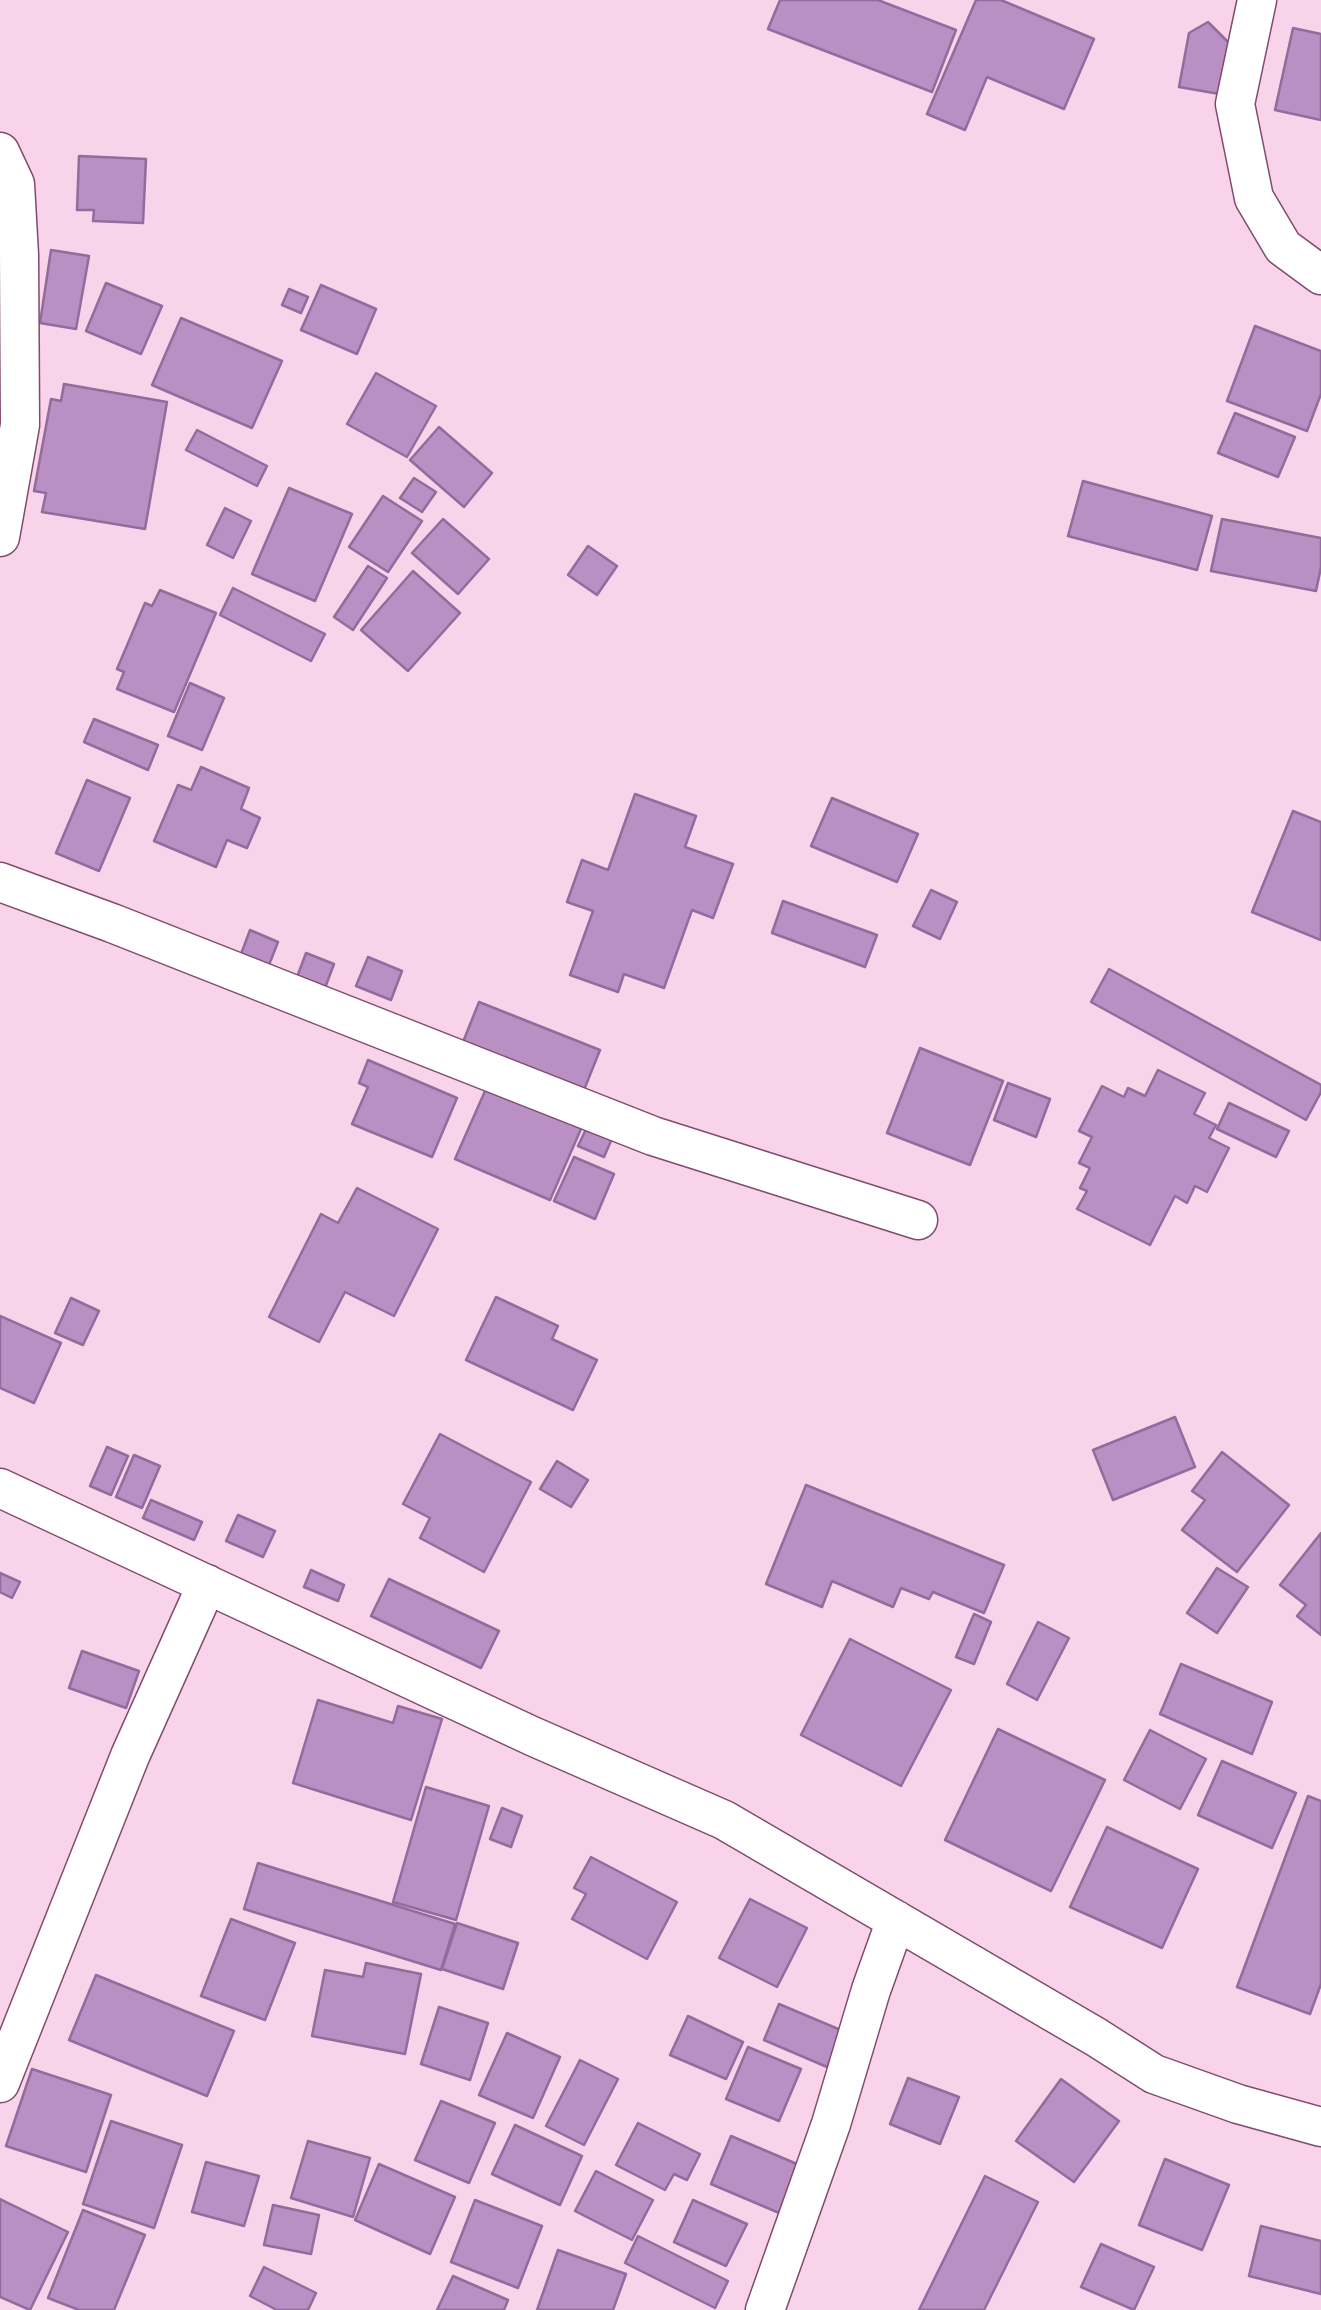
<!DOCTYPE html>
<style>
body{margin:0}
canvas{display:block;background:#f9d3ea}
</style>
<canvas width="1321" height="2310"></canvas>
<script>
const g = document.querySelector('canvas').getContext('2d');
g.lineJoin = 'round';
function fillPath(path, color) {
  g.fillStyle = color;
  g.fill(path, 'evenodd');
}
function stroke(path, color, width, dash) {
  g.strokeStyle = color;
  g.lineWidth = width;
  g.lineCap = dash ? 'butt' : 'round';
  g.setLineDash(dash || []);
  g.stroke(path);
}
const building = new Path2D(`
 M780,0H878L956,30L932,92L768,29Z
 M976,0H1001L1094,39L1064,109L987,77L965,130L927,114Z
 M1208,22L1239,53L1231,96L1179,87L1189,33Z
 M1293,28L1321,34V120L1275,110Z
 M79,156L146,159L143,223L93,221L94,210H77Z
 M51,250L89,256L76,329L40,323Z
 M106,283L162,306L141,354L86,331Z
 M321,285L376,309L357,354L301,330Z
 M289,289L308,297L301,313L282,305Z
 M181,318L282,361L252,428L152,385Z
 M1255,326L1321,351V394L1307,431L1227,401Z
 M376,373L436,406L407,457L347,424Z
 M64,384L167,402L145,529L42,512L46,493L34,491L51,399L61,401Z
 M1235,413L1295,437L1278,477L1218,453Z
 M439,427L492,473L464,507L410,460Z
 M197,430L267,466L257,486L186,450Z
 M414,478L436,492L422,512L400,498Z
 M1083,481L1212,516L1197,570L1068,536Z
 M289,488L352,514L315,601L252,574Z
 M383,496L422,521L388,572L349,547Z
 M225,508L251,521L233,558L207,545Z
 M443,519L489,559L458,594L412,553Z
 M1222,519L1321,538V567L1316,591L1211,571Z
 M588,546L617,566L597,595L568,575Z
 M368,566L387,578L353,630L334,617Z
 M413,571L460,613L408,671L361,630Z
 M233,588L325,634L311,661L220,615Z
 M160,590L216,613L174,712L117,689L124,672L117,669L145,603L152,606Z
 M190,683L224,698L202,750L168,736Z
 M94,719L158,745L148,770L84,742Z
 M201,767L249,788L241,809L260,818L247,848L227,840L216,867L154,841L178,785L191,790Z
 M87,780L130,798L99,871L56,853Z
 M635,794L696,816L685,847L733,864L713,918L692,910L664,988L624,974L618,992L570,975L593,911L567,902L582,860L608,870Z
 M832,798L918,834L897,882L811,846Z
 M1293,811L1321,822V940L1252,912Z
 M931,890L957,902L940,939L913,926Z
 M783,901L877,935L865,967L772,933Z
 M250,930L278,942L269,965L241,954Z
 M306,953L334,964L325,988L297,977Z
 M368,957L402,971L391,1000L356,986Z
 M1109,969L1321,1085V1092L1306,1120L1091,1002Z
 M479,1002L600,1050L584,1090L463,1042Z
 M920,1048L1003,1081L970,1165L887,1133Z
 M368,1060L457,1098L432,1157L352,1124L368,1087L359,1083Z
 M1158,1070L1205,1093L1194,1114L1216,1125L1209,1138L1229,1148L1207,1192L1195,1186L1187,1203L1175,1196L1150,1245L1077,1209L1087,1191L1080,1188L1090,1168L1079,1163L1092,1137L1079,1131L1102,1086L1124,1097L1128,1088L1145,1096Z
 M489,1082L584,1122L550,1200L455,1159Z
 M1008,1083L1050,1099L1036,1137L994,1120Z
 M1229,1103L1289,1131L1276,1157L1217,1129Z
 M589,1123L614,1134L604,1157L578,1146Z
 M574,1157L614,1174L595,1219L554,1201Z
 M357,1188L438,1229L394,1316L345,1292L319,1342L269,1317L321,1214L338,1223Z
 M496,1297L558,1326L552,1339L597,1360L573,1410L466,1360Z
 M71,1298L99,1311L83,1345L55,1333Z
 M0,1316L61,1343L34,1403L0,1388Z
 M1175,1417L1195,1467L1113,1500L1093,1450Z
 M440,1434L531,1482L484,1572L420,1538L430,1518L403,1504Z
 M107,1447L128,1456L111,1495L90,1486Z
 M1222,1452L1289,1505L1237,1572L1182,1530L1205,1500L1192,1491Z
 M134,1455L160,1466L142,1508L116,1497Z
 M557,1461L588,1480L571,1507L540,1489Z
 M806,1485L1004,1565L984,1613L933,1592L929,1599L901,1588L893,1607L832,1581L822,1607L766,1584Z
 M151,1500L202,1522L194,1540L143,1518Z
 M238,1515L275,1531L263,1557L226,1541Z
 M1321,1533V1635L1297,1616L1306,1605L1280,1585Z
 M1217,1568L1248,1587L1217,1633L1187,1613Z
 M311,1570L344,1585L338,1601L304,1587Z
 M0,1573L20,1582L12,1598L0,1592Z
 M389,1579L499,1631L481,1668L371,1616Z
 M974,1614L991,1622L974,1664L956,1657Z
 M1038,1622L1069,1638L1037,1700L1007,1684Z
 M850,1639L951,1690L901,1786L801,1735Z
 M82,1651L139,1671L126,1708L69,1688Z
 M1181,1664L1272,1702L1252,1754L1160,1714Z
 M318,1700L393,1723L398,1706L442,1719L411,1820L293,1783Z
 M998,1729L1105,1780L1051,1891L945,1840Z
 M1150,1730L1206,1759L1180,1809L1124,1780Z
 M1222,1761L1296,1793L1272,1848L1198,1815Z
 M426,1787L489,1806L456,1920L393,1902Z
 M1308,1796L1321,1801V1984L1310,2014L1237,1987Z
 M502,1808L522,1816L511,1847L490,1839Z
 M1107,1827L1198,1869L1162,1948L1070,1907Z
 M591,1857L677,1902L647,1959L572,1919L586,1894L574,1888Z
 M258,1863L455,1924L441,1970L244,1909Z
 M750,1899L807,1928L777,1987L719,1958Z
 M231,1919L295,1943L265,2020L201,1996Z
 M457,1923L518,1943L503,1989L442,1969Z
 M366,1963L421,1974L405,2054L312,2036L325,1970L363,1977Z
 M96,1975L234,2031L207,2096L69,2040Z
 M779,2004L843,2031L827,2067L764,2040Z
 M439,2007L488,2023L470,2080L421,2064Z
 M688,2016L743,2042L726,2079L670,2055Z
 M507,2033L560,2057L533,2118L479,2095Z
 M748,2047L801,2069L779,2121L726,2099Z
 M580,2060L618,2079L584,2145L546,2126Z
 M32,2069L111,2095L86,2172L6,2146Z
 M908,2078L959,2097L940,2144L890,2124Z
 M1061,2079L1119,2121L1074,2182L1016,2141Z
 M441,2101L495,2123L469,2183L415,2160Z
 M111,2121L182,2145L154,2228L83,2204Z
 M638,2123L700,2154L687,2180L674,2174L665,2190L616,2165Z
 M515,2125L582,2156L560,2205L492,2174Z
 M731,2136L804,2167L784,2215L711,2184Z
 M308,2141L370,2158L353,2217L291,2198Z
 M1165,2159L1229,2185L1202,2250L1139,2225Z
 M206,2162L259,2176L244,2226L192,2212Z
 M379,2164L455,2197L430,2254L355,2220Z
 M596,2171L653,2200L632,2240L575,2211Z
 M985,2176L1038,2202L984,2310H919Z
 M0,2199L68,2232L30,2310L0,2297Z
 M475,2200L542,2226L518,2288L451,2262Z
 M693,2200L747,2224L726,2266L674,2242Z
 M273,2205L319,2215L311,2254L264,2245Z
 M83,2210L145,2235L114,2310H79L48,2298Z
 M1261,2226L1321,2241V2294L1249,2276Z
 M638,2236L728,2281L715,2308L625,2263Z
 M1101,2244L1154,2267L1134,2310L1081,2287Z
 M558,2250L626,2274L613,2310H537Z
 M264,2267L316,2293L308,2310H277L250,2296Z
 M453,2276L508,2300L504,2310H437Z`);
const minor = new Path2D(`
 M1257,0L1235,104L1254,198L1283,247L1321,275
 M0,152L15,184L19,255L20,425L0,537
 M0,882L112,923L653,1136L918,1220
 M0,1488L532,1736L724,1820L1096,2037L1154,2074L1238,2104L1321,2127
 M0,2083L130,1756L207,1584
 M765,2310L831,2124L871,1990L896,1920`);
fillPath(building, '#ba8fc3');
stroke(building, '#936b9c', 2.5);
stroke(minor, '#804b6f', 41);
stroke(minor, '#fff', 38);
</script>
